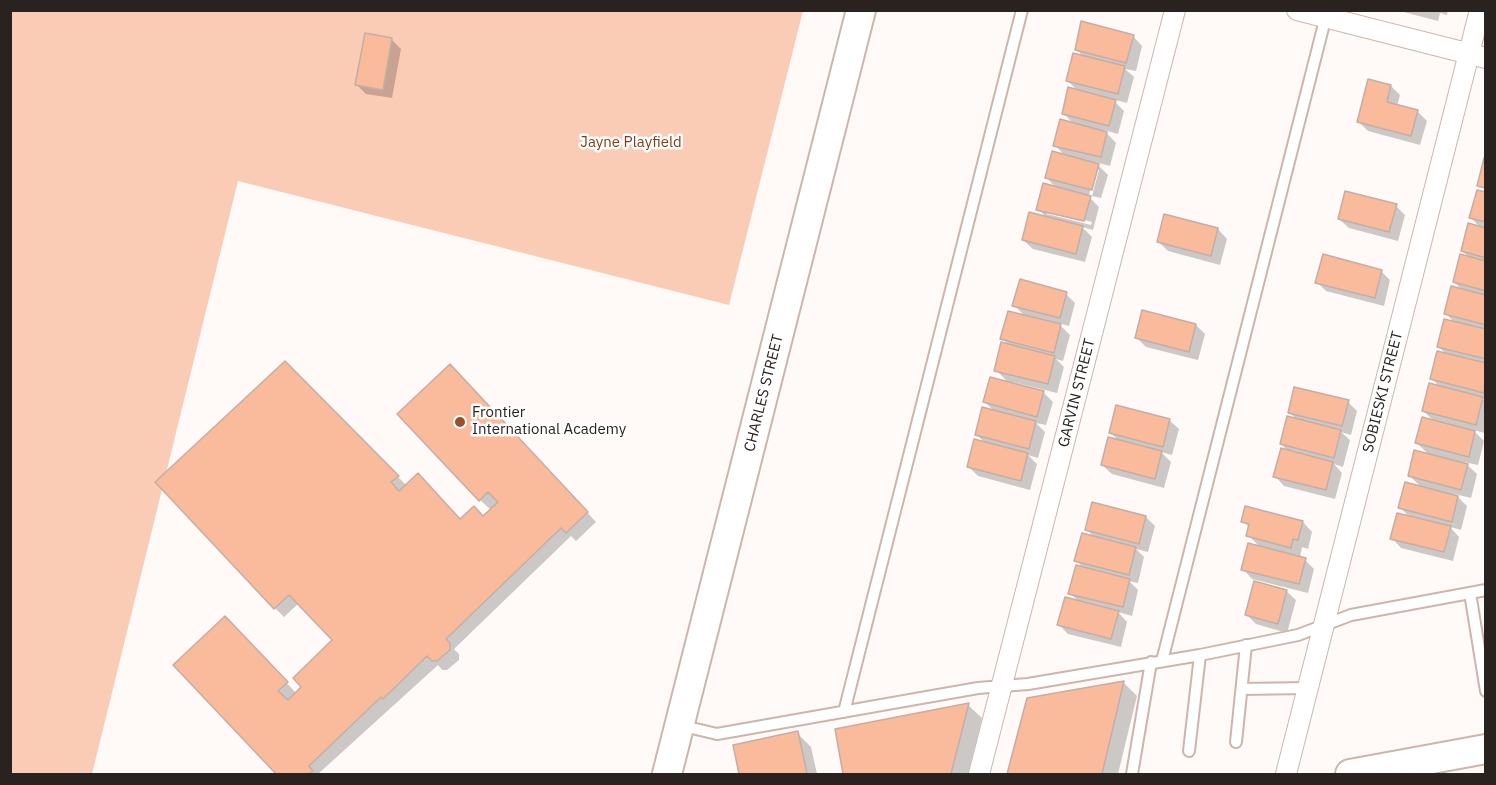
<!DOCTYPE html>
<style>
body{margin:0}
#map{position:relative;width:1496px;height:785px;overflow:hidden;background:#fffaf8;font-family:"IBM Plex Sans",sans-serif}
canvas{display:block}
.frame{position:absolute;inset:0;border:12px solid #2a221e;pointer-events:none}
</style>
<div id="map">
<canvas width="1496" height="785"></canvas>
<div class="frame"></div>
</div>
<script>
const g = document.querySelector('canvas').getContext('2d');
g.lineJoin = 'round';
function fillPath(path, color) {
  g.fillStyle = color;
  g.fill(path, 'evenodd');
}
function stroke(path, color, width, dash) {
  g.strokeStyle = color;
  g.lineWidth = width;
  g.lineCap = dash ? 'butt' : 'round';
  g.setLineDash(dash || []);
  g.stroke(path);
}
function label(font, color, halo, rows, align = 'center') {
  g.font = font + ' "IBM Plex Sans",sans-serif';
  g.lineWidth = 5;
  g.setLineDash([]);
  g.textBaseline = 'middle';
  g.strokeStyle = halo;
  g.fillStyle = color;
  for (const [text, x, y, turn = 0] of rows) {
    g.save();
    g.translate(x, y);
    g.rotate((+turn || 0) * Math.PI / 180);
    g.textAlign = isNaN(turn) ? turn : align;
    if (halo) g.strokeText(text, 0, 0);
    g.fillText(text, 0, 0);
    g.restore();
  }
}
const green = new Path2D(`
 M10,11H803L729,305L238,181L92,774H11Z`);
const shadow = new Path2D(`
 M1396,10H1448L1447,15L1440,13L1438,21Z
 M1133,36L1142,46L1136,71L1125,69L1134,77L1127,103L1112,99L1124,111L1118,134L1104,130L1116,143L1110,166L1095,162L1108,175L1101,198L1092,196L1099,170H1096L1089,195H1087L1099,207L1093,230L1082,227L1092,237L1085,262L1033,249L1023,240L1047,218L1038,209L1057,189L1046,177L1066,157L1055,145L1075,125L1063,113L1079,92L1068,81L1084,57L1076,49ZM1047,211L1092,222L1091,225L1047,214Z
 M391,39L401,49L392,98L366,94L357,85Z
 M1391,86L1400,95L1397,106L1417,111L1427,121L1420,145L1368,131L1359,122Z
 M1486,194V399L1482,398L1486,402V431L1485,433L1473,430L1484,441L1478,465L1464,462L1477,474L1471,498L1455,494L1467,506L1461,530L1450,527L1459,537L1453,561L1401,548L1392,538L1410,518L1400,507L1422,488L1409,475L1429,455L1417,443L1435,422L1423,411L1441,388L1432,379L1447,355L1438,346L1455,323L1446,314L1463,291L1454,282L1470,258L1462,251L1481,228L1471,218Z
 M1396,206L1405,215L1398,241L1349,228L1339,219Z
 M1165,216L1218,229L1227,239L1220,265L1168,251L1159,242Z
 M1381,271L1390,280L1384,306L1326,291L1317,282Z
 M1066,294L1075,303L1069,326L1058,323L1070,335L1063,361L1056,359L1064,367L1057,393L1013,382L1012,384L1043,392L1053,402L1046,425L1036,423L1045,432L1038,458L1028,455L1037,464L1030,490L978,476L969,467L986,444L977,435L995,412L985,402L1009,383L996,370L1010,346L1002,338L1026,317L1014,305Z
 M1196,325L1205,334L1198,360L1146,347L1137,338Z
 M285,363L406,485L461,521L483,518L491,510L480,500L459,375L596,522L576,541L571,536L454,649L459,654V660L447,670H442L438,665L318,774H278L175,665L234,627L297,694L334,640L299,603L284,617L275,608Z
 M1348,402L1357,411L1351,435L1341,432L1350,440L1343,467L1334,464L1342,473L1335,499L1284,486L1275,476L1289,452L1281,444L1297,420L1289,412Z
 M1169,420L1179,429L1172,455L1161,452L1171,462L1164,488L1112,474L1102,465L1120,442L1110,432Z
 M1247,508L1303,522L1312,532L1308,549L1302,547L1300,558L1305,560L1314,569L1308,593L1252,579L1243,569L1261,548L1248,535L1250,528L1243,521Z
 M1146,517L1155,526L1148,552L1136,549L1144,557L1138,583L1129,581L1138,590L1132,616L1118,612L1127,622L1121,647L1068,634L1059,625L1079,602L1070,593L1085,569L1076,561L1095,538L1087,530Z
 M1286,591L1296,600L1287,633L1256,624L1247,615Z
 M1123,682L1137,696L1118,774H1009L1028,699Z
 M968,705L982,718L968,774H845L836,730Z
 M797,733L811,747L817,774H741L735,746Z`);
const building = new Path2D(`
 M1081,21L1134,35L1126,63L1075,50Z
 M365,33L392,38L383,90L355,85Z
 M1073,53L1125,66L1118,94L1066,81Z
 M1368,79L1391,85L1387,102L1418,110L1411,136L1357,122Z
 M1068,87L1116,100L1109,126L1062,114Z
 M1060,119L1107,132L1101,157L1053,146Z
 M1052,151L1099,164L1092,190L1045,178Z
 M1484,158L1486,159V188L1477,186Z
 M1043,183L1091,196L1084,221L1036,210Z
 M1477,190L1486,192V222L1469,218Z
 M1345,191L1397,204L1389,232L1338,219Z
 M1029,212L1083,226L1076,254L1022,240Z
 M1164,214L1218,228L1211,256L1157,242Z
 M1468,223L1486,228V258L1461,251Z
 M1323,254L1382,270L1375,298L1315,283Z
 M1460,254L1486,261V291L1453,282Z
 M1020,279L1067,292L1060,318L1012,306Z
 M1451,286L1486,295V325L1444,314Z
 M1142,310L1196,324L1189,352L1135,338Z
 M1008,311L1061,324L1054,353L1000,339Z
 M1444,319L1486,329V359L1437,347Z
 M1001,342L1055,356L1048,384L994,371Z
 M1437,351L1486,363L1484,393L1430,379Z
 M285,361L399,476L391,482L399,491L418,473L460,519L474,506L483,516L498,502L488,492L479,501L397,414L450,364L588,512L566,533L561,528L446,639L450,643V650L437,661H432L427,656L383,699L381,697L309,766L313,771L309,774H276L173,665L225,616L288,682L278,691L288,700L301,687L293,678L332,640L289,595L274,609L155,482Z
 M990,377L1044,391L1037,417L983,402Z
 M1429,383L1483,397L1476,425L1422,411Z
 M1294,387L1349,400L1342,426L1288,413Z
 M1116,405L1170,419L1163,447L1109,433Z
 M982,407L1036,421L1029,449L975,435Z
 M1287,416L1341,430L1334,458L1280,444Z
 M1422,417L1475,431L1469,457L1415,443Z
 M1108,437L1162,451L1155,479L1101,465Z
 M974,439L1028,453L1021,481L967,467Z
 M1281,448L1333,462L1326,490L1273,477Z
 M1414,450L1468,464L1461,490L1408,476Z
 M1405,482L1458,496L1452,522L1398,508Z
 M1092,502L1146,516L1139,544L1085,530Z
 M1245,506L1303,521L1298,540L1293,539L1291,548L1246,536L1249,524L1241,522Z
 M1397,513L1451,526L1444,552L1390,539Z
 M1082,533L1136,547L1129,575L1074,561Z
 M1248,543L1306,558L1299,584L1241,570Z
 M1076,565L1130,579L1123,607L1068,594Z
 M1254,581L1287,590L1278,624L1245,615Z
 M1065,597L1119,611L1111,639L1057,625Z
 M1124,681L1102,774H1007L1027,698Z
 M969,703L951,774H843L835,729Z
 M798,731L807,774H739L733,745Z`);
const lane = new Path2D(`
 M1470,593L1486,691
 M1162,661L1327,12
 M1242,689L1308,688
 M844,712L1022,10
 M679,725L717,734L978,688L1028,684L1200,655L1298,635L1351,615L1486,590
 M1236,742L1246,645
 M1189,751L1200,655
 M1132,774L1151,662`);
const street = new Path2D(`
 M1297,10L1486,58
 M979,774L1175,10
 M1286,774L1480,10`);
const secondary = new Path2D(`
 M667,774L861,10
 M1350,774L1486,749`);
const markers = [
 [460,422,6,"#97502b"]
];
const parkNames = [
 ["Jayne Playfield",631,143]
];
const streetNames = [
 ["SOBIESKI STREET",1383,392,-76],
 ["CHARLES STREET",764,393,-76],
 ["GARVIN STREET",1077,393,-76]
];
const poiNames = [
 ["Frontier",472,413],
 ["International Academy",472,430]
];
fillPath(green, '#faccb6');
fillPath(shadow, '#0003');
fillPath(building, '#faba9c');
stroke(building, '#c4aea4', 1.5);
stroke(lane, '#ccb6ac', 14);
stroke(street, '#ccb6ac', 22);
stroke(secondary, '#ccb6ac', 32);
stroke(lane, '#fff', 10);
stroke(street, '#fff', 20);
stroke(secondary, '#fff', 28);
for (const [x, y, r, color] of markers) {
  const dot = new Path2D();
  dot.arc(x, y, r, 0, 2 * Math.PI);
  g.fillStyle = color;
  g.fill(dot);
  stroke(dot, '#fff', 2);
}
label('15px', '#823c14', '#fff', parkNames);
label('15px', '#2a221e', '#fff', streetNames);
label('15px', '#2a221e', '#fff', poiNames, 'left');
</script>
